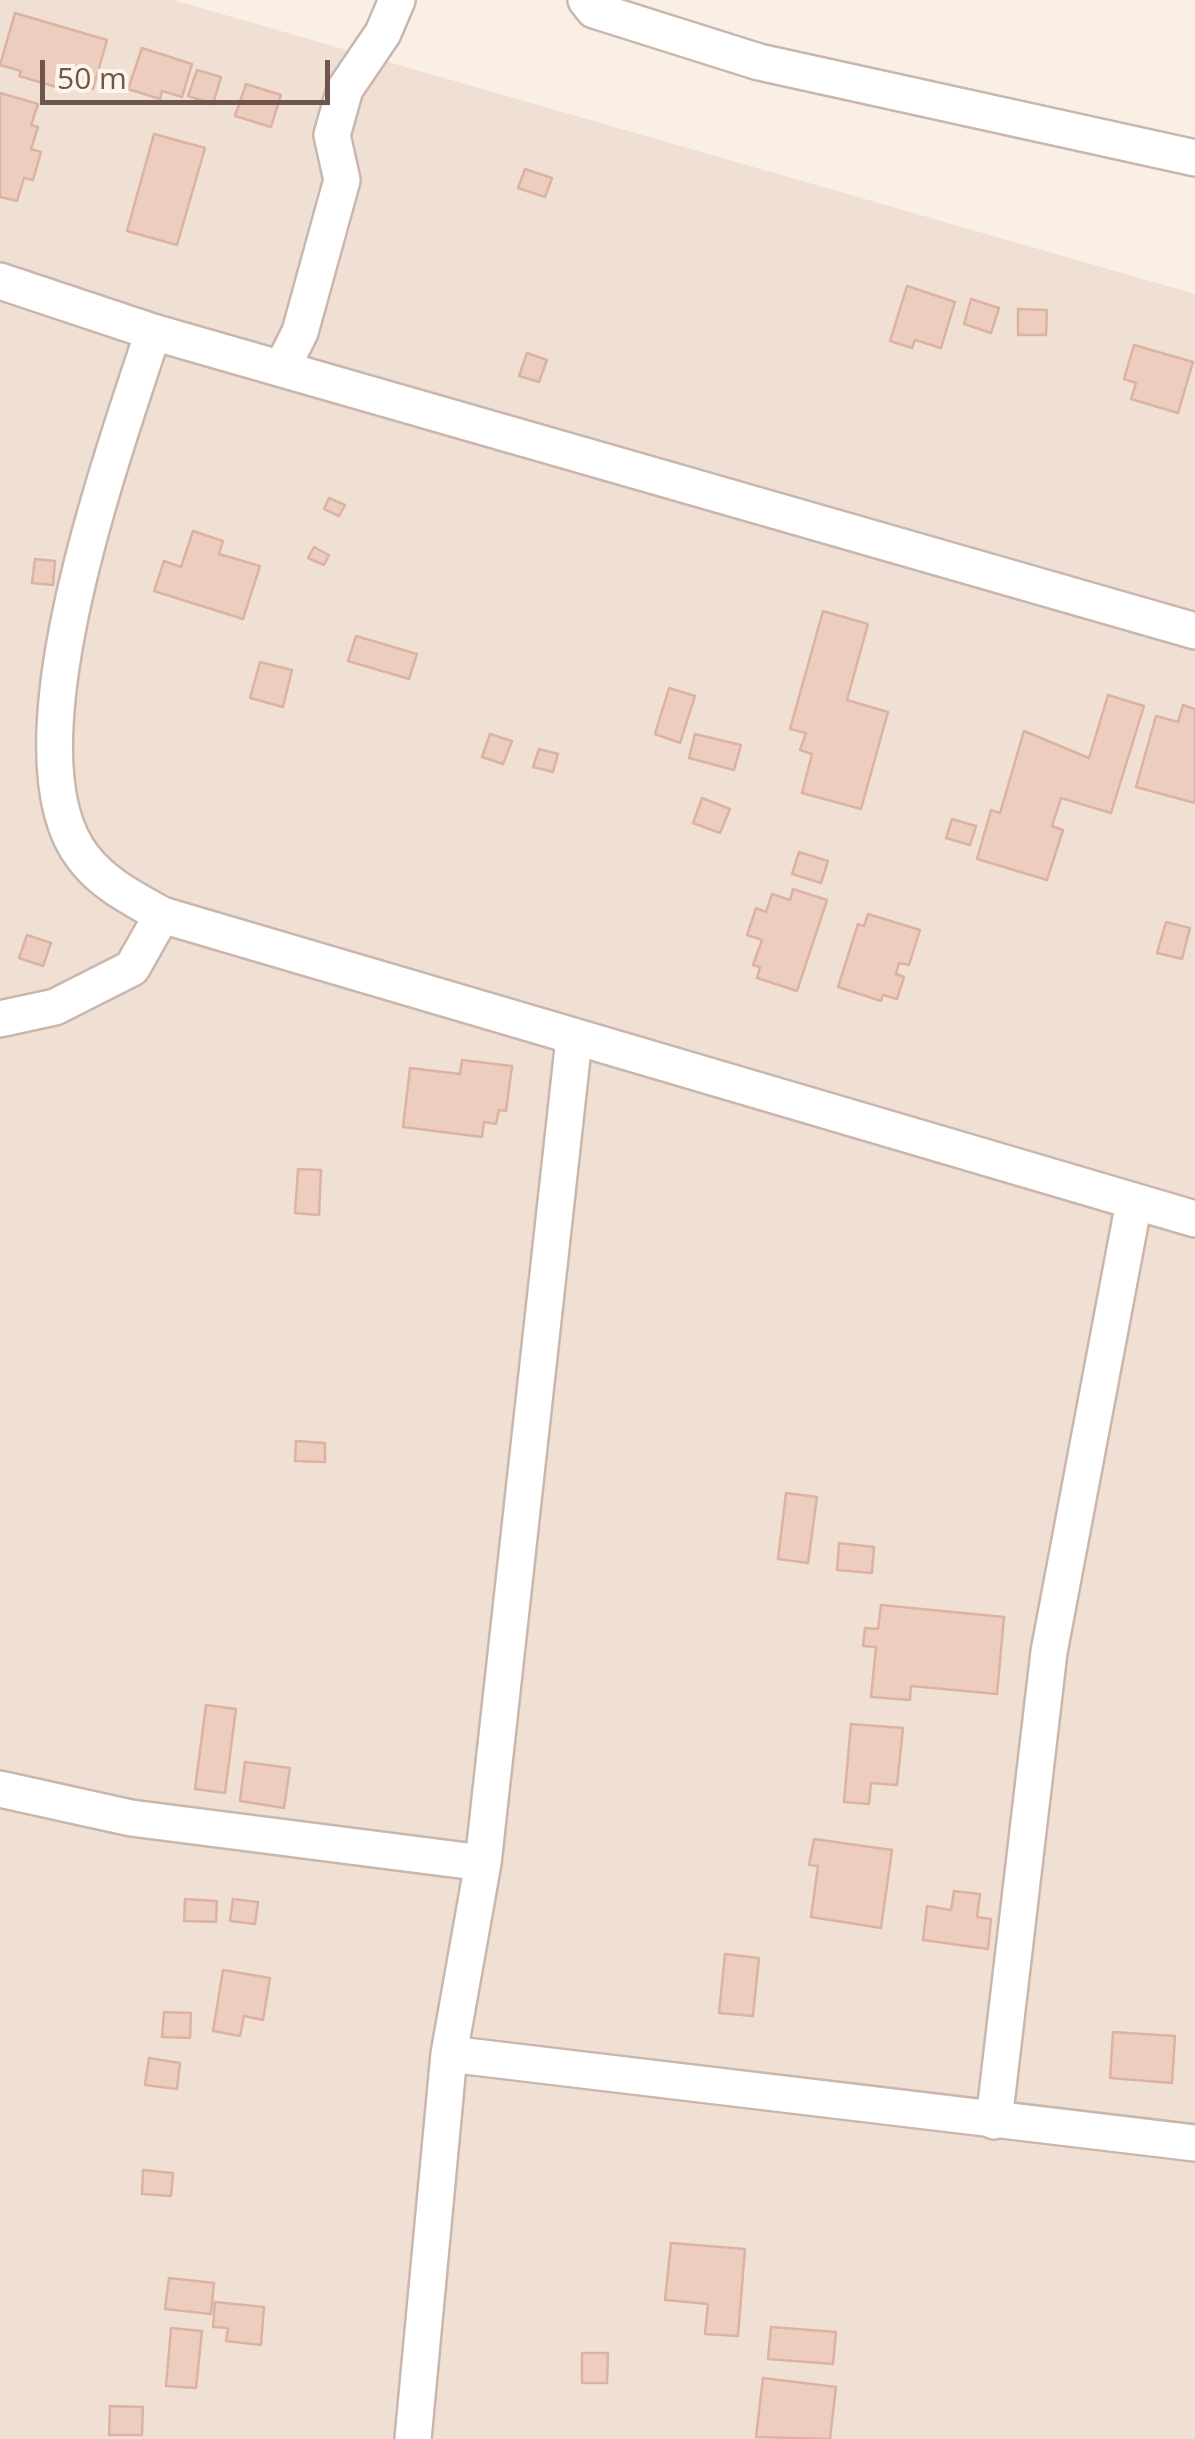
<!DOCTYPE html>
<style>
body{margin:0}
#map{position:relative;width:1195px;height:2439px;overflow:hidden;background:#f9efe4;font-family:"Open Sans",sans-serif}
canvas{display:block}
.scale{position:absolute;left:40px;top:60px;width:290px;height:45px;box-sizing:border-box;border:5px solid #6f564d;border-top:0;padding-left:12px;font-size:30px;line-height:35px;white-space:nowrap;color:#6f564d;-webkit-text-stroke:8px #fdf4ea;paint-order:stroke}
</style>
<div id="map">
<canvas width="1195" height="2439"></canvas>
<div class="scale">50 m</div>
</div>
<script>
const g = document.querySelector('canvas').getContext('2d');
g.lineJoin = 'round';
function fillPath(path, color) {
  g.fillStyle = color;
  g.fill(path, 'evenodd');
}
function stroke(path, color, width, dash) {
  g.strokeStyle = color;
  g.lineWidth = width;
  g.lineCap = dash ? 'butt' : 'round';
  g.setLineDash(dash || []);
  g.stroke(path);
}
const residential = new Path2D(`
 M0,0H173L1195,294V2439H0Z`);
const building = new Path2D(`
 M15,13L107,40L93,89L70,82L67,90L19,76L21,71L0,65Z
 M142,48L192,64L182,97L162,91L160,99L128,89Z
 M197,70L221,77L213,104L188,96Z
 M246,84L281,95L271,127L235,116Z
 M0,93L38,104L31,125L38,127L31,149L41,152L33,180L24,178L17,201L0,197Z
 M154,134L205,148L177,245L127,231Z
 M525,169L552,178L545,197L518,188Z
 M907,286L955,302L941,348L915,340L912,348L890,341Z
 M971,299L999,308L991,333L964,324Z
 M1018,309L1047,310L1046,335H1018Z
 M1134,345L1193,362L1178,413L1131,399L1136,383L1124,379Z
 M527,353L547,360L539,382L519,376Z
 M329,498L345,505L339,516L324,509Z
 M193,531L223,541L219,554L260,566L243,619L154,591L164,561L181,567Z
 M314,547L329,555L324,565L308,558Z
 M35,559L55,561L53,585L32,583Z
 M823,611L868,624L847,700L888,712L861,809L802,793L812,754L800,750L806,733L790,729Z
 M356,636L417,654L409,679L348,661Z
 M260,662L292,670L283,707L250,698Z
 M669,688L695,696L680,743L655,734Z
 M1108,695L1144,706L1111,813L1061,798L1052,826L1063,830L1047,880L977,859L991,810L1000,813L1024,731L1089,758Z
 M1183,705L1195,709V803L1136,787L1156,716L1178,722Z
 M490,734L512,741L503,764L482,757Z
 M695,734L741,745L734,770L689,758Z
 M539,749L558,754L553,772L533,767Z
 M702,798L730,809L720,833L693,823Z
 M952,819L976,826L970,845L946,838Z
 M799,852L828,861L821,883L792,874Z
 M793,889L827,900L797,991L757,978L760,967L753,965L762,940L747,935L756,908L766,912L772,894L790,900Z
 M868,914L920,930L909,965L899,963L896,974L904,977L897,999L883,995L881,1001L838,987L858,924L864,926Z
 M1166,922L1190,928L1182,959L1157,953Z
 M27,935L51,943L43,966L19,958Z
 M462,1060L512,1066L506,1111L499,1110L496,1124L484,1122L482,1137L403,1127L410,1068L460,1074Z
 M298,1169L321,1170L319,1215L295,1213Z
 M296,1441L325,1443V1462L295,1461Z
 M786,1493L817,1497L808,1563L778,1559Z
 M839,1543L874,1547L872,1573L837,1570Z
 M881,1605L1004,1617L997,1694L911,1686L910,1700L871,1697L876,1647L863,1646L865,1628L878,1629Z
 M206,1705L236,1709L225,1793L195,1789Z
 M851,1724L903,1728L897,1785L871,1783L869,1804L844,1802Z
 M245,1762L290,1768L284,1808L240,1801Z
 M814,1839L892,1850L881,1928L811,1917L818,1866L809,1865Z
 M954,1891L980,1894L977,1917L991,1919L988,1949L923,1940L927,1906L951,1910Z
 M185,1899L217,1901L216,1922L184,1921Z
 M233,1899L258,1902L255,1924L230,1921Z
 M725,1954L759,1958L753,2016L719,2013Z
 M223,1970L270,1978L263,2020L244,2016L240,2036L213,2031Z
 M164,2012L191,2013L190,2038L162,2037Z
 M1113,2032L1175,2036L1172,2083L1110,2078Z
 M149,2058L180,2063L177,2089L145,2085Z
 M143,2170L173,2173L171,2196L142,2194Z
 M671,2243L745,2249L738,2336L705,2334L708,2304L665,2300Z
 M169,2278L214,2283L211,2314L165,2309Z
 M215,2302L264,2307L261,2345L226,2341L228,2328L213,2327Z
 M771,2327L836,2332L833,2364L768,2359Z
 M171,2328L202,2331L196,2388L166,2386Z
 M582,2353H608L607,2383H582Z
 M763,2378L836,2387L830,2439L756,2437Z
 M110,2406L143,2407L142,2435H109Z`);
const street = new Path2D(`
 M586,0L594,10L759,62L1195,158
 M0,281L153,332L1195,631
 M153,332C116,448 2,753 83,857C103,884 134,899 162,915L1195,1219
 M282,368L300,332L342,180L332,135L345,89L383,33L397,0
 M0,1019L55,1007L132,968L162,915
 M0,1789L131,1818L483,1863
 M449,2054L1195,2143
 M994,2121L1049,1652L1134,1202
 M413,2439L449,2054L483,1863L574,1039`);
fillPath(residential, '#f0e0d3');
fillPath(building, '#eccdbf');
stroke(building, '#dcb2a1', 2.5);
stroke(street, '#c9b6ac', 40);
stroke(street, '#fff', 35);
</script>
